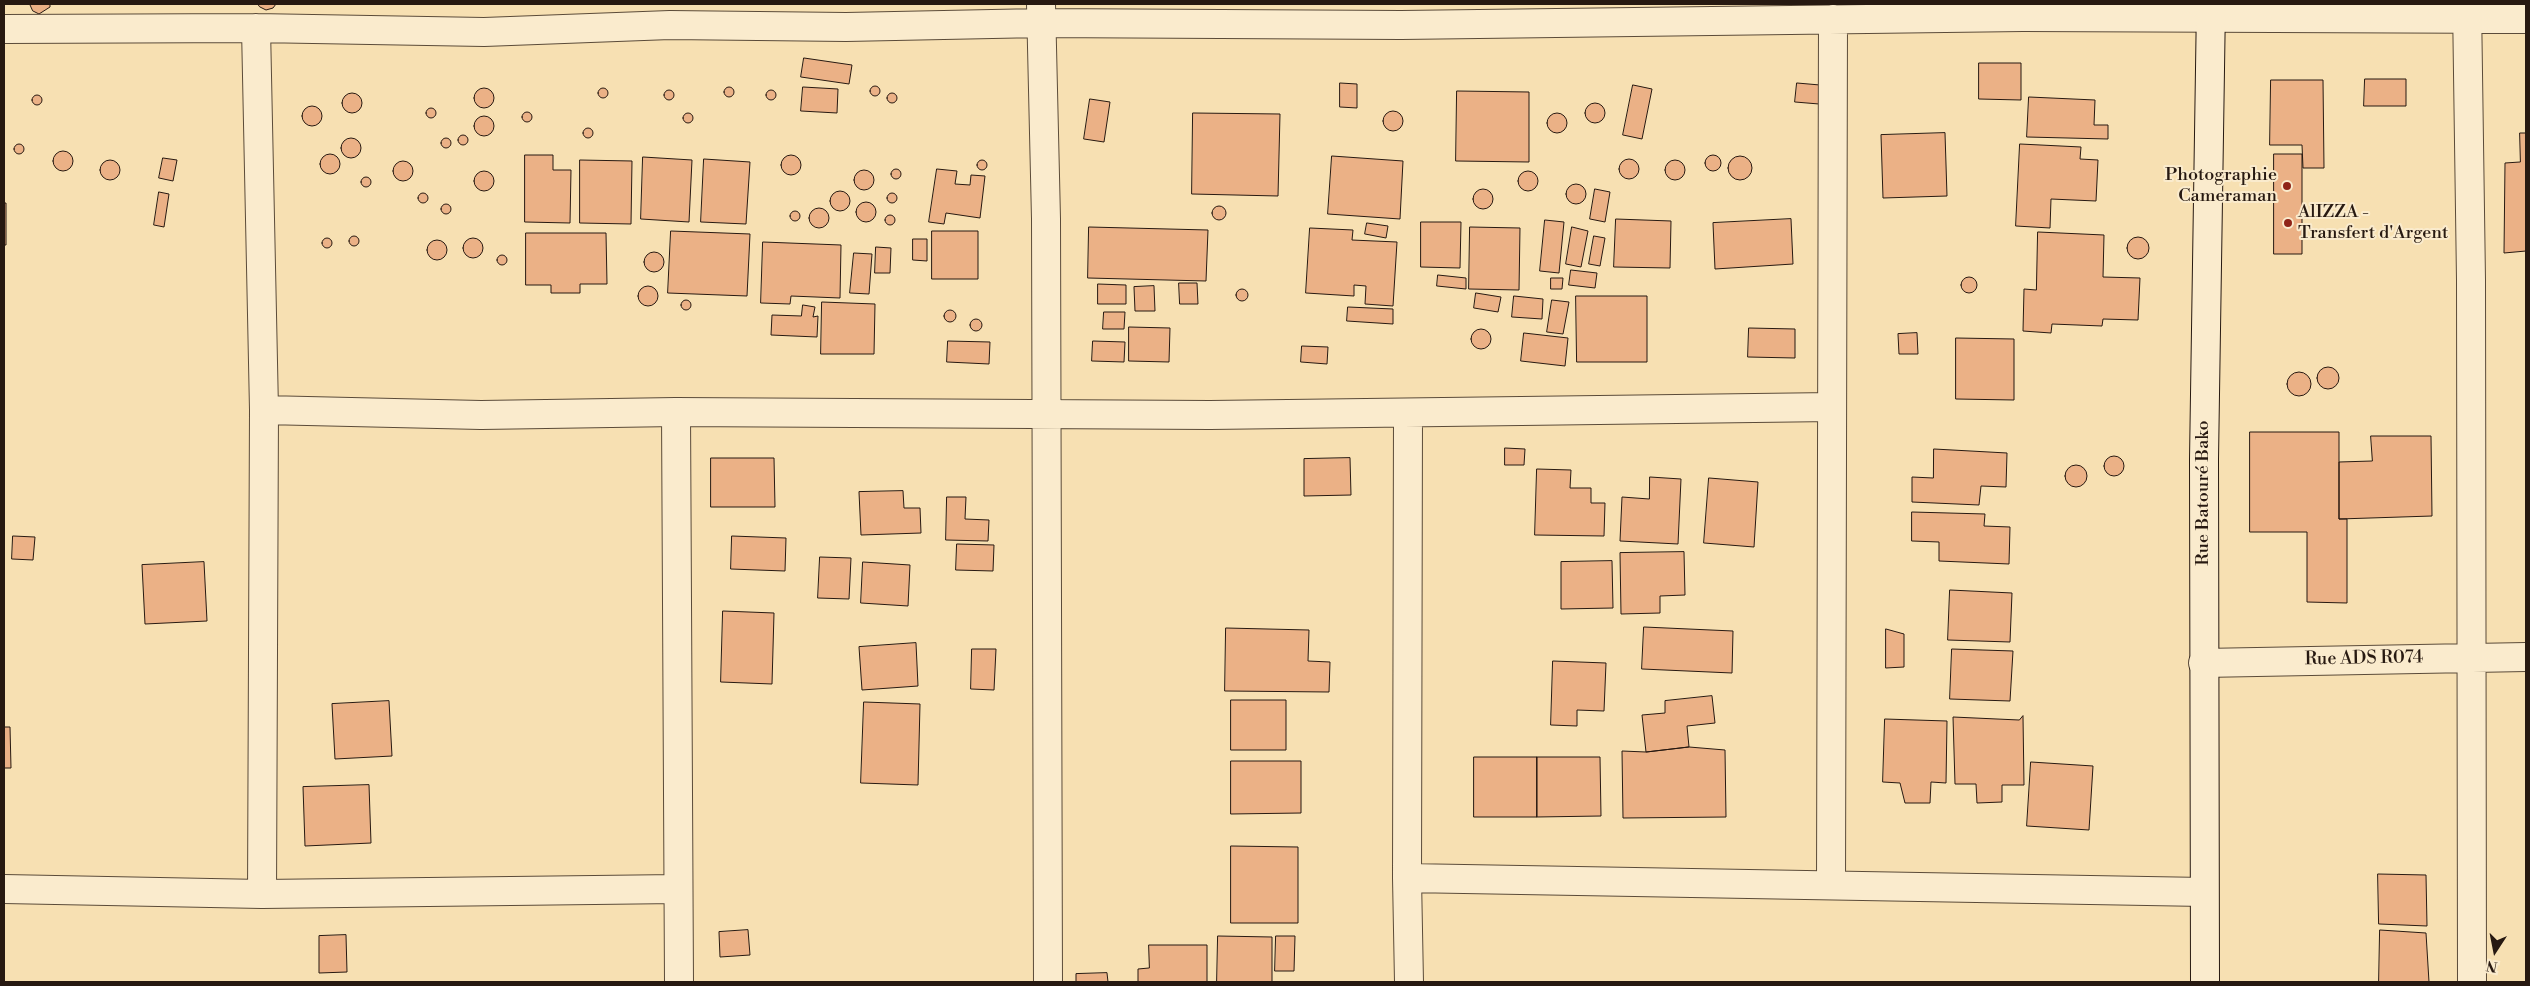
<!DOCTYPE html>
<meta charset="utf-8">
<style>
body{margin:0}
#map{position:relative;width:2530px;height:986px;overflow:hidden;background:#f7e0b2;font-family:"Libre Bodoni",serif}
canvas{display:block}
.frame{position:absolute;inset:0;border:5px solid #271911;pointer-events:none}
.north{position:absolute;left:2470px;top:926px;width:50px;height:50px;-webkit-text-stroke:4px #faebcd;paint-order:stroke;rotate:191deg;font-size:14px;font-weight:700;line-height:20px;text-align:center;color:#271911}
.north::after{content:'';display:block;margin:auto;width:18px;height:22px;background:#271911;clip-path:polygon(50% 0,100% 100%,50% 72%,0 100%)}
</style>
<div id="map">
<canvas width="2530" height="986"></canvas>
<div class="frame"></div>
<div class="north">N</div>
</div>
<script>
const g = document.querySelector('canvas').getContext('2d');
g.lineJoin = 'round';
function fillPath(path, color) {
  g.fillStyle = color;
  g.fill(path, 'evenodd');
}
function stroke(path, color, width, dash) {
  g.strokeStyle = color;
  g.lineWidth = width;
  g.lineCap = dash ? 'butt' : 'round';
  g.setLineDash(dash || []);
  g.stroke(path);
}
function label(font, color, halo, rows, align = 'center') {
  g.font = font + ' "Libre Bodoni",serif';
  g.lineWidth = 4;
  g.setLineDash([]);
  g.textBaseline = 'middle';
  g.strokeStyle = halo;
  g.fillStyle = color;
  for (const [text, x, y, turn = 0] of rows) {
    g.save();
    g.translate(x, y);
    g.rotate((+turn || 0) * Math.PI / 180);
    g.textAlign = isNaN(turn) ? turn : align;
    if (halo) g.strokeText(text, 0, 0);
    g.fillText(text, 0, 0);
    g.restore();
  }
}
const building = new Path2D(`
 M30,4H50V7L39,14L33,11Z
 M258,4H276L273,8L266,10L260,7Z
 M804,58L852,65L849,84L801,77Z
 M1979,63H2021V100L1979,99Z
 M2365,79H2406V106H2364Z
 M2271,80H2323L2324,168H2303L2302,145H2270Z
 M1340,83L1357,84V108L1340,107Z
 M1797,83L1820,85L1819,104L1795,102Z
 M1633,85L1652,89L1642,139L1623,135Z
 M870 91a5 5 0 1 1 10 0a5 5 0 1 1-10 0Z
 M724 92a5 5 0 1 1 10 0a5 5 0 1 1-10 0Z
 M803,87L838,89L837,113L801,111Z
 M474 98a10 10 0 1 1 20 0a10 10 0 1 1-20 0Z
 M598 93a5 5 0 1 1 10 0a5 5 0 1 1-10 0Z
 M664 95a5 5 0 1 1 10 0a5 5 0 1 1-10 0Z
 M766 95a5 5 0 1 1 10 0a5 5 0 1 1-10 0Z
 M1457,91L1529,92V162L1456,161Z
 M342 103a10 10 0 1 1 20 0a10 10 0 1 1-20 0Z
 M887 98a5 5 0 1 1 10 0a5 5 0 1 1-10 0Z
 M32 100a5 5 0 1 1 10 0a5 5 0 1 1-10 0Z
 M2029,97L2095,100L2094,125H2108V139L2027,137Z
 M1090,99L1110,102L1104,142L1084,139Z
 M1585 113a10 10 0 1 1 20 0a10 10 0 1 1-20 0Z
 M302 116a10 10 0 1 1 20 0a10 10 0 1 1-20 0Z
 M426 113a5 5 0 1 1 10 0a5 5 0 1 1-10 0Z
 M1383 121a10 10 0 1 1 20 0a10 10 0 1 1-20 0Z
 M522 117a5 5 0 1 1 10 0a5 5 0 1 1-10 0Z
 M1547 123a10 10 0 1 1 20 0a10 10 0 1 1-20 0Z
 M683 118a5 5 0 1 1 10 0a5 5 0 1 1-10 0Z
 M1193,113L1280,114L1278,196L1192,194Z
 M474 126a10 10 0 1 1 20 0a10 10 0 1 1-20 0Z
 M583 133a5 5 0 1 1 10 0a5 5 0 1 1-10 0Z
 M1945,133L1947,196L1883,198L1881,135Z
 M2520,133H2526V251L2504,253L2505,163L2520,162Z
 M458 140a5 5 0 1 1 10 0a5 5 0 1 1-10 0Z
 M341 148a10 10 0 1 1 20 0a10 10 0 1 1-20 0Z
 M441 143a5 5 0 1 1 10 0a5 5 0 1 1-10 0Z
 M14 149a5 5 0 1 1 10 0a5 5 0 1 1-10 0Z
 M2020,144L2081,147L2080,159L2098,160L2096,201L2051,199L2050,228L2016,226Z
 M53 161a10 10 0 1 1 20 0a10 10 0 1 1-20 0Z
 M320 164a10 10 0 1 1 20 0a10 10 0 1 1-20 0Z
 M2274,154H2302V254H2274Z
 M1705 163a8 8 0 1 1 16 0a8 8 0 1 1-16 0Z
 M781 165a10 10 0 1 1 20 0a10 10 0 1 1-20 0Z
 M525,155H553V170H571L570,223L525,222Z
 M1728 168a12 12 0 1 1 24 0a12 12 0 1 1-24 0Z
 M1332,156L1403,161L1400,219L1328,214Z
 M643,157L692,160L689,222L641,219Z
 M163,158L177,160L173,181L159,178Z
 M1619 169a10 10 0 1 1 20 0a10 10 0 1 1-20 0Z
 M704,159L750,162L746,224L701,222Z
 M100 170a10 10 0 1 1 20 0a10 10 0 1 1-20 0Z
 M1665 170a10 10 0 1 1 20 0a10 10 0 1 1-20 0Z
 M977 165a5 5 0 1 1 10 0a5 5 0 1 1-10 0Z
 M580,160L632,161L631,224L580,223Z
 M393 171a10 10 0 1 1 20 0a10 10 0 1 1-20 0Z
 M891 174a5 5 0 1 1 10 0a5 5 0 1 1-10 0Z
 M937,169L957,171L955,184L970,185L971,175L985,176L980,218L946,213L944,224L929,222Z
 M854 180a10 10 0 1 1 20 0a10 10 0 1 1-20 0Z
 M1518 181a10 10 0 1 1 20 0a10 10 0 1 1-20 0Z
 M474 181a10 10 0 1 1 20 0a10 10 0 1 1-20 0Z
 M361 182a5 5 0 1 1 10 0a5 5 0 1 1-10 0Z
 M1566 194a10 10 0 1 1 20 0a10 10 0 1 1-20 0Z
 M1473 199a10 10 0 1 1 20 0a10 10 0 1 1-20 0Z
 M1595,189L1610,192L1605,222L1590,219Z
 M830 201a10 10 0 1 1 20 0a10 10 0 1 1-20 0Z
 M159,192L169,194L164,227L154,225Z
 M887 198a5 5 0 1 1 10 0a5 5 0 1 1-10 0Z
 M418 198a5 5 0 1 1 10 0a5 5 0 1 1-10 0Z
 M856 212a10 10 0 1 1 20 0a10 10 0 1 1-20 0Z
 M4,203H6V245H4Z
 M441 209a5 5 0 1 1 10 0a5 5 0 1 1-10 0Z
 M1212 213a7 7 0 1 1 14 0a7 7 0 1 1-14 0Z
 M809 218a10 10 0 1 1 20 0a10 10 0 1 1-20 0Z
 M790 216a5 5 0 1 1 10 0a5 5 0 1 1-10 0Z
 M885 220a5 5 0 1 1 10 0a5 5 0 1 1-10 0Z
 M1616,219L1671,221L1670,268L1614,267Z
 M1791,219L1793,264L1715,269L1713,223Z
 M1545,220L1564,222L1559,273L1540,271Z
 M1421,222H1461L1460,268L1421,267Z
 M1367,223L1388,226L1386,238L1365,234Z
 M1089,227L1208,230L1206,281L1088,278Z
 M1470,227L1520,228L1519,290L1469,289Z
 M1572,227L1588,231L1581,267L1566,264Z
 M1310,228L1353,230L1352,240L1397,242L1393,306L1365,304L1366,286L1354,285V296L1306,293Z
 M671,231L750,234L747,296L668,293Z
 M932,231H978V279H932Z
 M2038,232L2104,235L2103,277L2140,278L2138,320L2103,319L2102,326L2052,324L2051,333L2023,331L2024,289L2036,290Z
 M526,233H606L607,284H580V293H551V285H526Z
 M349 241a5 5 0 1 1 10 0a5 5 0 1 1-10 0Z
 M1594,236L1605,238L1600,266L1589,264Z
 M2127 248a11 11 0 1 1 22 0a11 11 0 1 1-22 0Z
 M463 248a10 10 0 1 1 20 0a10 10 0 1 1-20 0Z
 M322 243a5 5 0 1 1 10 0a5 5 0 1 1-10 0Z
 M913,239H927V261L913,260Z
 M427 250a10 10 0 1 1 20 0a10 10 0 1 1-20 0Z
 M763,242L841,245L840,298L791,296L790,304L761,303Z
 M876,247L891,248L890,273H875Z
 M644 262a10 10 0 1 1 20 0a10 10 0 1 1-20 0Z
 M854,253L872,254L869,294L850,293Z
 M497 260a5 5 0 1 1 10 0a5 5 0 1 1-10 0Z
 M1571,270L1597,273L1595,288L1569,285Z
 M1438,275L1466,278V289L1437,286Z
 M1961 285a8 8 0 1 1 16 0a8 8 0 1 1-16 0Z
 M1551,278H1563L1562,289H1551Z
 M1179,283H1197L1198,304H1180Z
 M1098,284L1126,285V304H1098Z
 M638 296a10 10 0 1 1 20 0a10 10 0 1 1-20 0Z
 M1154,286L1155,311H1135L1134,287Z
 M1236 295a6 6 0 1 1 12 0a6 6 0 1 1-12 0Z
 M1476,293L1501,297L1498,312L1474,308Z
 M1514,296L1543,299L1542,319L1512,317Z
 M1576,296H1647V362H1577Z
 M681 305a5 5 0 1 1 10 0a5 5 0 1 1-10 0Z
 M1552,300L1569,302L1563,334L1547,332Z
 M822,302L875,304L874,354H821Z
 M803,305L815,307L813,317L818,316L817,337L771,335L772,315L801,316Z
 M1348,307L1393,309V324L1347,321Z
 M944 316a6 6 0 1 1 12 0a6 6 0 1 1-12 0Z
 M1104,312H1125L1124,329H1103Z
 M970 325a6 6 0 1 1 12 0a6 6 0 1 1-12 0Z
 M1129,327L1170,328L1169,362L1129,361Z
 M1749,328L1795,329V358L1748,357Z
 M1471 339a10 10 0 1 1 20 0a10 10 0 1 1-20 0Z
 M1524,333L1568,338L1565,366L1521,361Z
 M1917,333L1918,354H1899L1898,334Z
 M1956,338L2014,339V400L1956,399Z
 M948,341L990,342L989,364L947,362Z
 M1093,341L1125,342L1124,362L1092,361Z
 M1302,346L1328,347L1327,364L1301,362Z
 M2317 378a11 11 0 1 1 22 0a11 11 0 1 1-22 0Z
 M2287 384a12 12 0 1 1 24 0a12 12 0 1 1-24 0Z
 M2250,432H2339V519H2347V603L2307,602V532H2250Z
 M2371,436H2431L2432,516L2339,519V462L2372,461Z
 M1505,448L1525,449L1524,465H1505Z
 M1934,449L2007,453L2006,487L1981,486L1979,505L1912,502V477L1933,478Z
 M2104 466a10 10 0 1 1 20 0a10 10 0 1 1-20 0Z
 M711,458H774L775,507H711Z
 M1350,458L1351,495L1304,496V459Z
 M2065 476a11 11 0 1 1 22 0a11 11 0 1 1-22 0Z
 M1537,469L1571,470L1570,488H1591V503H1605L1604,536L1535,535Z
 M1650,477L1681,479L1678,544L1620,541L1622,497L1649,499Z
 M1709,478L1758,482L1754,547L1704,543Z
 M903,491L904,508H920L921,533L861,535L859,492Z
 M947,497H966L965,519L989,520L988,541L946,540Z
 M1912,512L1985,514L1984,526L2010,527L2009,564L1939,561V542L1912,541Z
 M13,536L35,537L33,560L12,559Z
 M732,536L786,538L785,571L731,569Z
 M957,544L994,545L993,571L956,570Z
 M1684,552L1685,595L1660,596V613L1621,614L1620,553Z
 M820,557L851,558L849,599L818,598Z
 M1612,561L1613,608L1561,609V562Z
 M204,562L207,621L145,624L142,565Z
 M863,562L910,565L908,606L861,603Z
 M1950,590L2012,593L2010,642L1948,640Z
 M723,611L774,613L772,684L721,682Z
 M1644,627L1733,631L1732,673L1642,669Z
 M1226,628L1309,630L1308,661L1330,662L1329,692L1225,691Z
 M1886,629L1904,634V667L1886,668Z
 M916,643L918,686L862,690L859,647Z
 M972,649H996L994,690L971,689Z
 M1952,649L2013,651L2010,701L1950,699Z
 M1553,661L1606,663L1604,711L1577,710V726L1551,725Z
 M1712,696L1715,723L1687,726L1689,747L1646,752L1642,715L1665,713V701Z
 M1231,700H1286V750H1231Z
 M389,701L392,756L335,759L332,704Z
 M864,702L920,704L918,785L861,783Z
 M2023,716L2024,785H2002V802L1977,803L1976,784H1955L1953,717L2019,720Z
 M1885,719L1947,721L1946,783L1931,782L1930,803H1905L1900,783L1883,782Z
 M4,727H10L11,768H4Z
 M1689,747L1725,750L1726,817L1623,818L1622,751L1646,752Z
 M1474,757H1537V817H1474Z
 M1537,757H1600L1601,816L1537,817Z
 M1231,761H1301V813L1231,814Z
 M2031,762L2093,766L2089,830L2027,826Z
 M369,785L371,843L305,846L303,787Z
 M1231,846L1298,847V923H1231Z
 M2378,874L2426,875L2427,926L2379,924Z
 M748,930L750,955L720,957L719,932Z
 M2380,930L2426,933L2429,982H2379Z
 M346,935L347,972L319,973V936Z
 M1218,936L1272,937V982H1217Z
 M1276,936H1295L1294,971H1275Z
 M1149,945H1207V982H1138V969L1149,968Z
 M1107,973L1108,982H1076V974Z`);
const street = new Path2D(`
 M1041,4L1046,219L1048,982
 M2467,4L2471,280L2472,982
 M256,28L264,410L262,894
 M4,29L256,28L484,32L670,25L846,27L1041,23L1401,25L2023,17L2526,19
 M264,410L481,415L676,412L1210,415L1832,407
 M676,412L679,982
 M1408,414L1407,878L1409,982
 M2203,663L2526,657
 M1407,878L2204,892
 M1831,885L1833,19
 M4,889L262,894L677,889`);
const secondary = new Path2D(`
 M2205,982L2204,459L2211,4`);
const markers = [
 [2287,186,5,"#8f2418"],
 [2288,223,5,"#8f2418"]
];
const poiNames = [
 ["Photographie",2277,176],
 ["Cameraman",2277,197],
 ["AlIZZA -",2298,213,"left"],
 ["Transfert d'Argent",2298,234,"left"]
];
const streetNames = [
 ["Rue Batouré Bako",2204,493,-90],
 ["Rue ADS R074",2364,659,-1]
];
fillPath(building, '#ebb186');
stroke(building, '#271911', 1);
stroke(street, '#5b4b39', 30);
stroke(secondary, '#271911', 30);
stroke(street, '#faebcd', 28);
stroke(secondary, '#faebcd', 28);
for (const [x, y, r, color] of markers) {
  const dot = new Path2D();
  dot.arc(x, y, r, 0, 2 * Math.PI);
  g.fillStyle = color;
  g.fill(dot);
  stroke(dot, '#faebcd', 2);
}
label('18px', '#271911', '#faebcd', poiNames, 'right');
label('18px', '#271911', '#faebcd', streetNames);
</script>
